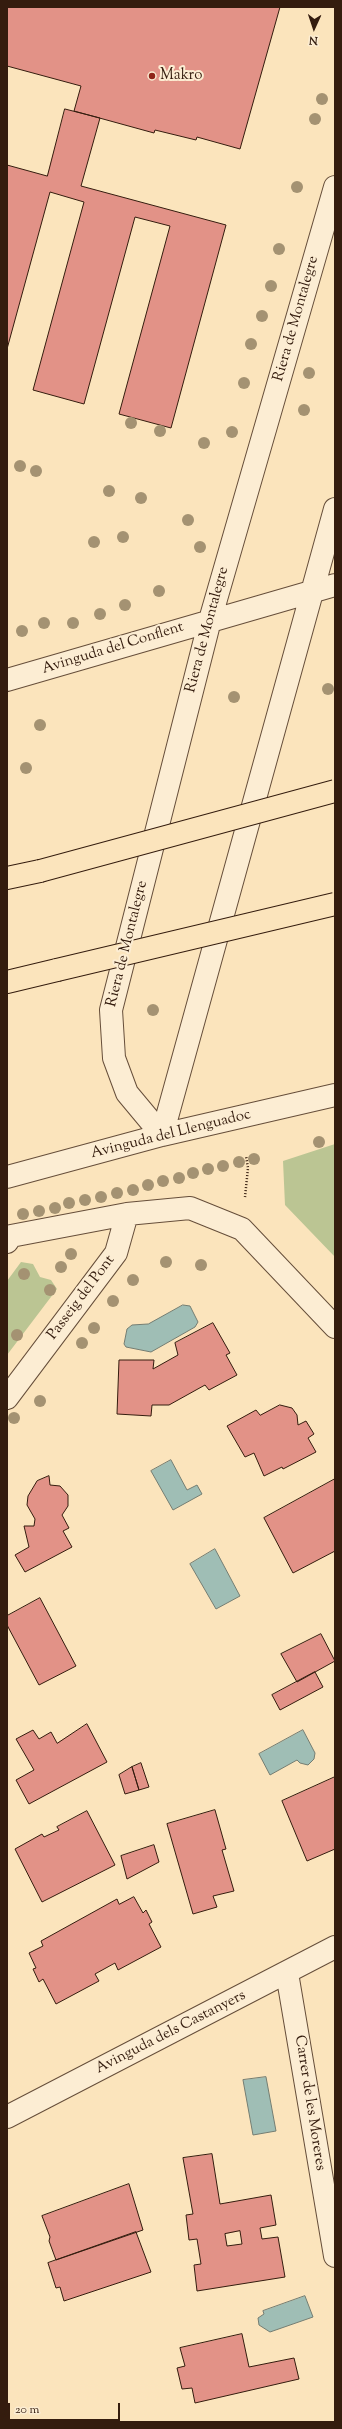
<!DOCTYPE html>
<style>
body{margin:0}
#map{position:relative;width:342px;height:2429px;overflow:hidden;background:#fbe4bc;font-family:"Sorts Mill Goudy",serif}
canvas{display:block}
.frame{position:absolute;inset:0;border:8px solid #341c0e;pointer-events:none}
.north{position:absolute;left:294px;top:8px;width:40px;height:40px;-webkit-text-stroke:3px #fcedd3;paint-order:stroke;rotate:183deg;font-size:11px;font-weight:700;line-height:16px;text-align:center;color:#341c0e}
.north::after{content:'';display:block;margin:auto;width:14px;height:18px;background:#341c0e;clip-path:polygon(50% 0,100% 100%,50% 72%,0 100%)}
.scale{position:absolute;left:8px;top:2403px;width:112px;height:18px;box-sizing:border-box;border:2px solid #341c0e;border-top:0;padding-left:5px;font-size:12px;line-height:14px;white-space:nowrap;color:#341c0e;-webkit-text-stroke:3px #fcedd3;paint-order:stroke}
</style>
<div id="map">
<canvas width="342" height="2429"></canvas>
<div class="frame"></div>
<div class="north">N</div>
<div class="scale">20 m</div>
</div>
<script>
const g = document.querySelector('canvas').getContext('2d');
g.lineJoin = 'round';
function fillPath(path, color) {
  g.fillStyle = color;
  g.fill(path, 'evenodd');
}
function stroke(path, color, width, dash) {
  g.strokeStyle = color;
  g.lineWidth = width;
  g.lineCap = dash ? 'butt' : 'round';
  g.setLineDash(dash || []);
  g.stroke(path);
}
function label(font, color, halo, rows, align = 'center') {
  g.font = font + ' "Sorts Mill Goudy",serif';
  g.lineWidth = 4;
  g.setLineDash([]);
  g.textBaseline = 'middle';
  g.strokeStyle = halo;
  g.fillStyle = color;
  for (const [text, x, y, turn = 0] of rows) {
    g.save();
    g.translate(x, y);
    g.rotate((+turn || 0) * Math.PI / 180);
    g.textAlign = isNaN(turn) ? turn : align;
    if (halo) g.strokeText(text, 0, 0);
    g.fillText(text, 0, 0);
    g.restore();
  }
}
const green = new Path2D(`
 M335,1144V1257L285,1205L283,1161Z
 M21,1262L33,1264L40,1277L51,1280L57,1289L7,1355V1281Z`);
const water = new Path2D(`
 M183,1305L190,1306L198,1322L195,1327L151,1352L126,1347L124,1344L127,1329L132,1325L148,1324Z
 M171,1460L187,1490L197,1485L202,1494L173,1510L151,1471Z
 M215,1549L240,1596L216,1609L190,1564Z
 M303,1730L315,1753L314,1759L308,1765L300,1763L297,1760L270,1775L259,1754Z
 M266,2077L276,2131L253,2135L243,2080Z
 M305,2296L313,2317L270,2332L259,2325L258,2318L264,2314L263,2311Z`);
const building = new Path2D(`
 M7,7H280L240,149L197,137L196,140L155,130L154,133L74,111L81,86L7,66Z
 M65,109L100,118L81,186L226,225L171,428L119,414L170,226L135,217L84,404L33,390L84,202L50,192L7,349V165L47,176Z
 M213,1323L230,1353L226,1355L237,1375L209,1390L205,1385L169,1405H152L151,1416L117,1414L119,1360H154L153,1369L178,1355L175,1343Z
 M280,1405L292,1408L297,1415L298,1425L306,1421L314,1434L308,1438L316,1452L283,1469L282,1467L264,1476L254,1453L245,1457L227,1426L256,1410L260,1415Z
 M49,1476L50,1485L60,1486L68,1495V1506L62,1515L69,1528L63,1531L72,1547L25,1572L15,1555L29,1547L24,1526H34L35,1519L27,1505L28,1496L37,1481Z
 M335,1479V1551L293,1573L264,1518Z
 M40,1598L76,1666L39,1685L7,1625V1616Z
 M321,1634L335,1661L297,1682L281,1654Z
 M315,1672L323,1687L280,1710L272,1695Z
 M87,1724L107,1762L29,1804L16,1780L34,1770L16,1739L33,1730L39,1739L51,1732L57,1743Z
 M141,1763L149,1787L139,1790L132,1767Z
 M132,1767L139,1790L125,1794L119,1775Z
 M335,1777V1849L307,1861L282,1801Z
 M215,1810L226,1849L222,1850L234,1891L213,1896L217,1907L193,1914L167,1824Z
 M87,1811L115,1865L42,1902L15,1849L42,1834L44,1837L59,1830L57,1827Z
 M154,1845L159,1862L127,1879L121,1856Z
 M134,1897L143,1913L146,1910L152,1922L149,1924L161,1947L118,1970L115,1963L95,1974L99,1981L56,2004L43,1979L39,1982L33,1969L36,1968L29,1953L43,1946L41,1941L117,1899L119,1904Z
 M212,2154L220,2204L271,2195L276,2225L260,2228L262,2239L278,2237L285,2277L197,2291L194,2265L201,2264L197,2239L189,2240L186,2215L193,2214L183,2158ZM240,2231L242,2244L227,2246L225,2234Z
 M129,2184L143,2230L56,2260L49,2241L50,2237L42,2216Z
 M136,2232L151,2272L64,2301L60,2287L56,2288L48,2263Z
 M242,2334L249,2367L294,2358L299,2379L195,2403L192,2388L182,2389L177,2368L185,2366L180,2348Z`);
const path = new Path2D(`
 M245,1197L248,1168L246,1156`);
const street = new Path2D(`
 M7,680L335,585
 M162,1135L127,1093L114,1058L111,1010L210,620L335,187
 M162,1135L335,509
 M7,1177L162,1135L335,1095
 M7,1242L11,1236L127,1214L190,1208L242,1229L335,1327
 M7,1398L116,1253L127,1214
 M287,1973L335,2256
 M7,2117L335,1947`);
const highway = new Path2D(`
 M7,878L40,871
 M7,982L57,970`);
const highwayBridge = new Path2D(`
 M40,871L335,791
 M57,970L335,904`);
const trees = [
 [322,99],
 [315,119],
 [297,187],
 [279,249],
 [271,286],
 [262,316],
 [251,344],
 [309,373],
 [244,383],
 [304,410],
 [131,423],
 [160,431],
 [232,432],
 [204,443],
 [20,466],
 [36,471],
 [109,491],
 [141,498],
 [188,520],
 [123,537],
 [94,542],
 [200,547],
 [159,591],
 [125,605],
 [100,614],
 [44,623],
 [73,623],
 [22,631],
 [328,689],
 [234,697],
 [40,725],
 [26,768],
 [153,1010],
 [319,1142],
 [254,1159],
 [239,1162],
 [223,1166],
 [208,1169],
 [193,1173],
 [179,1178],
 [163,1181],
 [148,1185],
 [133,1190],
 [117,1193],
 [101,1197],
 [85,1200],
 [69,1203],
 [55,1208],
 [39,1211],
 [23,1214],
 [71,1254],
 [166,1262],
 [201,1265],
 [61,1267],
 [24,1274],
 [133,1280],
 [50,1290],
 [113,1301],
 [94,1328],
 [17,1335],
 [82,1343],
 [40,1401],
 [14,1418]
];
const markers = [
 [152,76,4,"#8f2418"]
];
const poiNames = [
 ["Makro",160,76]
];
const streetNames = [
 ["Riera de Montalegre",297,319,-74],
 ["Riera de Montalegre",208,630,-75],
 ["Avinguda del Conflent",113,649,-17],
 ["Riera de Montalegre",128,944,-76],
 ["Avinguda del Llenguadoc",171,1135,-14],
 ["Passeig del Pont",82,1298,-53],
 ["Avinguda dels Castanyers",171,2033,-27],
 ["Carrer de les Moreres",309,2103,81]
];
fillPath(green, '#bbc593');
fillPath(water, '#9fbeb5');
stroke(water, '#747d72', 1);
fillPath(building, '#e29287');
stroke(building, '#341c0e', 1);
stroke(street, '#664e3a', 24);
stroke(highway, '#341c0e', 24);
stroke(path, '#341c0e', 2.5, [1, 2]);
stroke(street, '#fcedd3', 22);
stroke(highway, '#fbe4bc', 22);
stroke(highwayBridge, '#341c0e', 24, []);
stroke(highwayBridge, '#fbe4bc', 22);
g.fillStyle = '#a49272';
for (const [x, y] of trees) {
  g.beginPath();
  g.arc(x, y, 6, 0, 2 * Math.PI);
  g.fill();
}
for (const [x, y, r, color] of markers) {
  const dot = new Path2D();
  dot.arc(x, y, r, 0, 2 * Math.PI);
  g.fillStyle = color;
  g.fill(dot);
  stroke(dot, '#fcedd3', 1.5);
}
label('15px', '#341c0e', '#fcedd3', poiNames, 'left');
label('15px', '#341c0e', '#fcedd3', streetNames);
</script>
